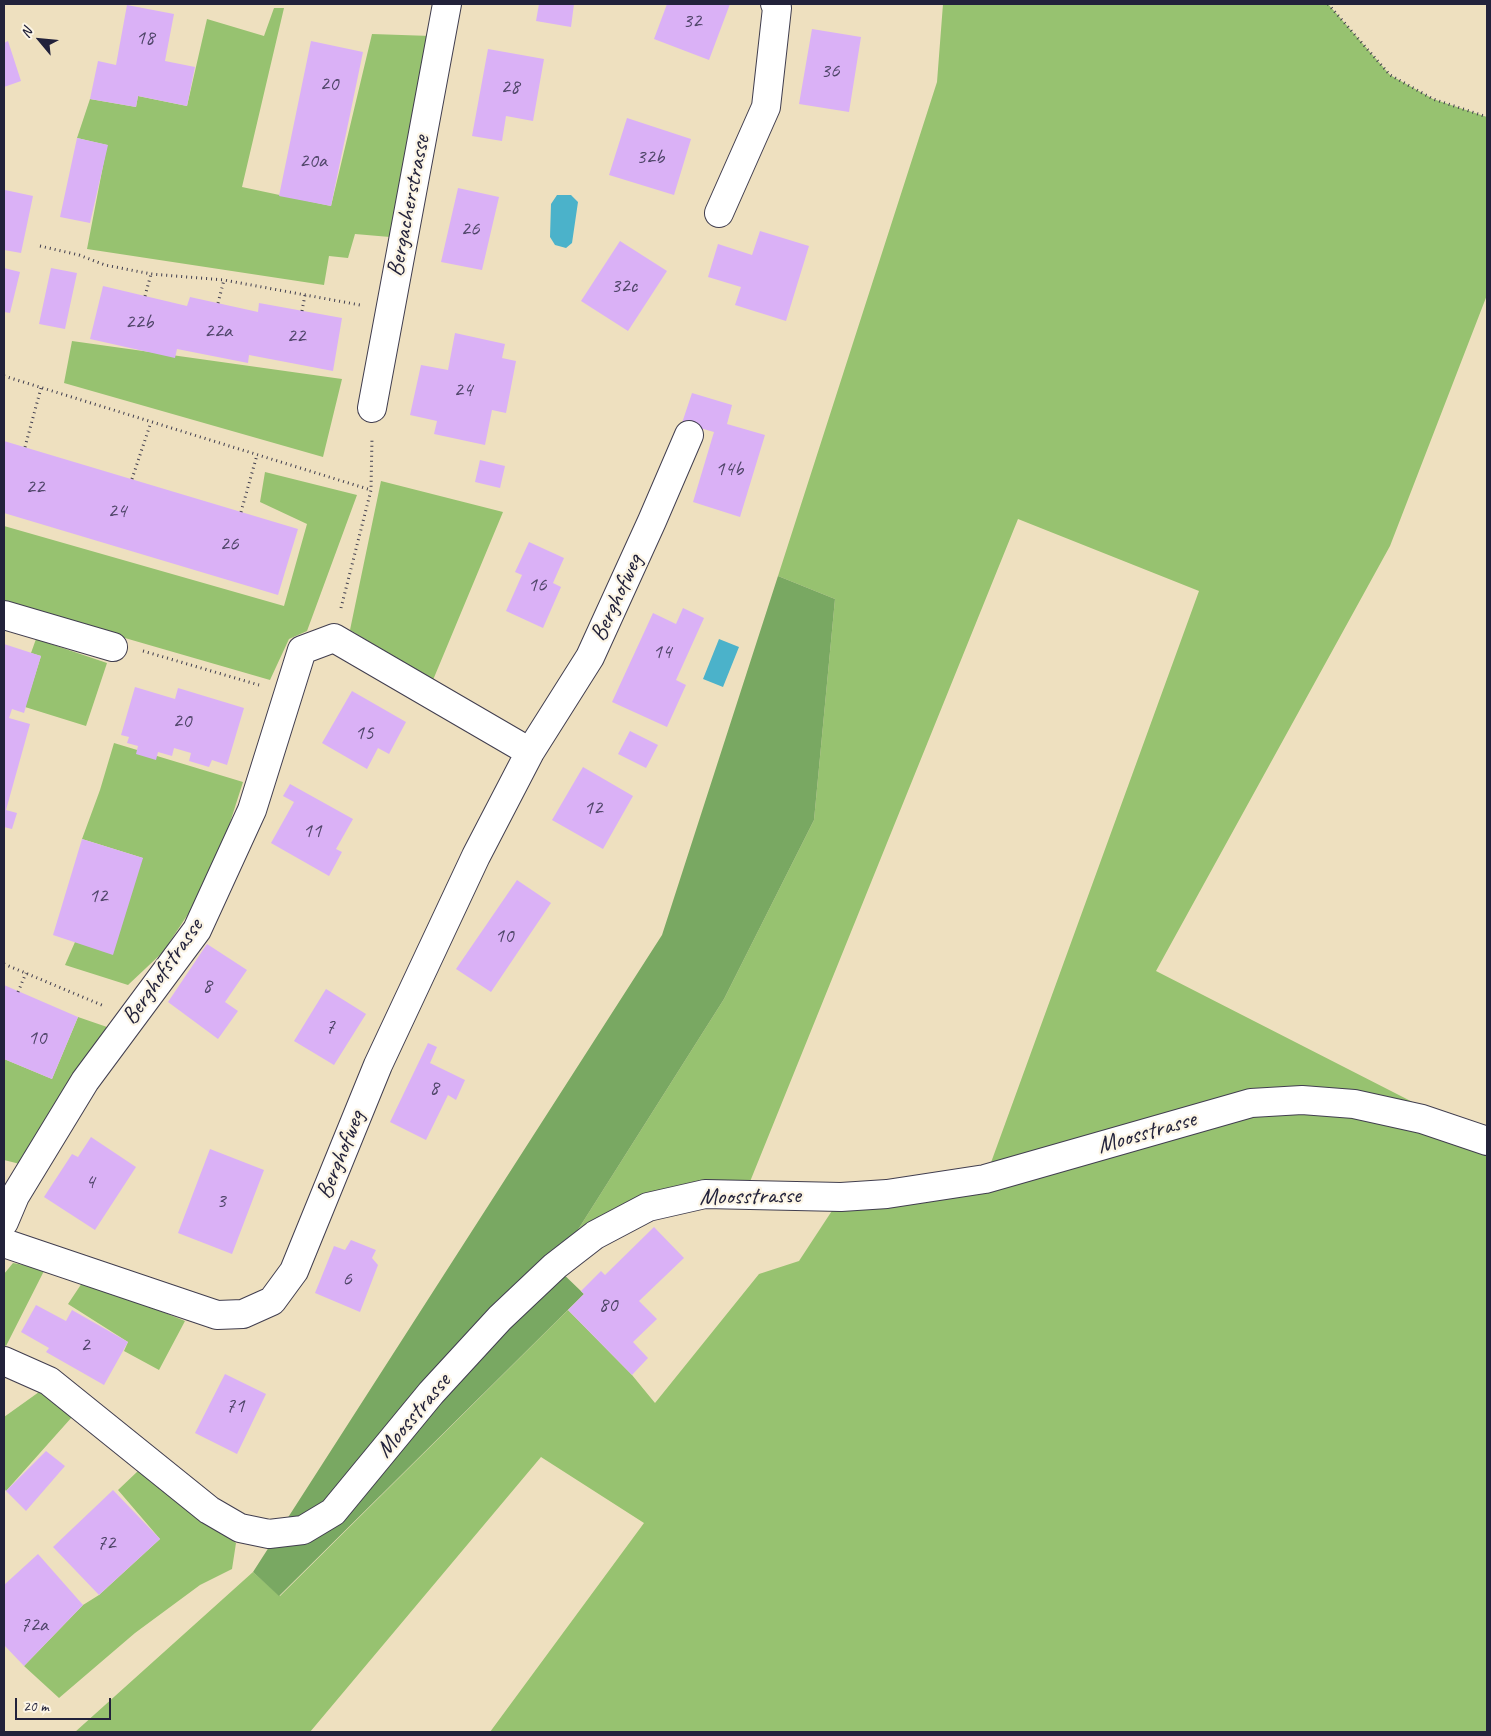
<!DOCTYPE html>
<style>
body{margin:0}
#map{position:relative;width:1491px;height:1736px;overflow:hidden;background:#eee0bf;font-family:Caveat,sans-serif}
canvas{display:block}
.frame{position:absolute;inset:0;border:5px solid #22223b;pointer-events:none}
.north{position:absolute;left:15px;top:15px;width:50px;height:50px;-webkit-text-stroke:4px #fcf5e5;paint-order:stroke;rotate:298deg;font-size:14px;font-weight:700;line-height:20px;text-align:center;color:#22223b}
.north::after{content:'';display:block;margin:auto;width:18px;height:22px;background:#22223b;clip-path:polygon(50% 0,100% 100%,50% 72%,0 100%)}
.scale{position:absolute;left:15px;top:1698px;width:96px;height:22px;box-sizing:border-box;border:2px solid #22223b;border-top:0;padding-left:6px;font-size:15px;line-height:18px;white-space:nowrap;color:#22223b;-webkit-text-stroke:4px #fcf5e5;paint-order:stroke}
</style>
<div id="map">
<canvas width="1491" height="1736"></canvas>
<div class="frame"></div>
<div class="north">N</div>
<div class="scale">20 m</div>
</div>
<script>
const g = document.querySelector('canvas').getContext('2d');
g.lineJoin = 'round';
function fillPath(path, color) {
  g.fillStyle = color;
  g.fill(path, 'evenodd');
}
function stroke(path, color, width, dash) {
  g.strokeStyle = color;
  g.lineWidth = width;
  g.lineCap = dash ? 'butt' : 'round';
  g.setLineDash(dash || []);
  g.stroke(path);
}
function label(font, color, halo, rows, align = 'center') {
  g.font = font + ' Caveat,sans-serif';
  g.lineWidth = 4.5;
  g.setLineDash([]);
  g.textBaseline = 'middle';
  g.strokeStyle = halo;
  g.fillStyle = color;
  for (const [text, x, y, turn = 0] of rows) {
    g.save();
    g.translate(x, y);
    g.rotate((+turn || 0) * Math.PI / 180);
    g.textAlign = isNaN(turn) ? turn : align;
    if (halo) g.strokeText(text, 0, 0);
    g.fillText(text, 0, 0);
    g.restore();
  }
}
const green = new Path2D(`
 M943,4H1328L1390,75L1433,99L1487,117V295L1390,546L1156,971L1487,1140V1732H490L644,1523L541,1457L310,1732H75L253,1572L280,1596L568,1310L632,1375L655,1403L759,1274L799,1261L841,1197L985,1179L1199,591L1018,519L745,1194H705L555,1266L724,999L814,820L835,599L778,576L937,82Z
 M274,8H284L242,187L331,206L372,34L431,36L390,237L355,234L348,258L329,256L324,285L87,249L107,145L77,138L90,99L136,107L138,96L187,106L207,19L264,36Z
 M72,341L342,379L323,457L64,383Z
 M265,472L357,495L307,631L289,639L270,680L4,603V526L284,606L307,524L260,502Z
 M381,481L503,512L433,680L350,630Z
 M36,639L107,663L86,726L25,707L41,656L31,653Z
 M114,743L243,782L220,854L206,887L163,952L128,985L65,965L75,942L143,858L82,839L100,790Z
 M78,1017L107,1027L20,1164L4,1160V1059L52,1079Z
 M13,1263L45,1269L6,1346L4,1345V1274Z
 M84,1280L185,1321L159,1370L124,1351L128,1342L68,1304Z
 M39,1392L48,1395L72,1417L6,1491L4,1488V1417Z
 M138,1471L236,1543L232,1569L200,1585L135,1633L59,1698L24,1666L83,1605L99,1595L160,1539L118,1490Z`);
const forest = new Path2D(`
 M778,576L835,599L814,820L724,999L555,1266L584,1294L279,1596L253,1572L662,935Z`);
const water = new Path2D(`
 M557,195H571L578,202L572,243L566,248L555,245L550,237L551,204Z
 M719,639L739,647L723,687L703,679Z`);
const building = new Path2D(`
 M539,4H574L571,27L536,21Z
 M667,4H730L709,60L654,39Z
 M127,5L174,14L165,61L195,67L187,106L138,96L136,107L90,99L98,61L116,65Z
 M812,29L861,37L849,112L799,104Z
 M8,41L21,81L4,87V43Z
 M311,41L363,52L331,206L279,196Z
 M488,49L544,59L533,121L506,116L502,141L472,136Z
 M627,118L691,139L674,195L609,175Z
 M77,138L108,145L90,223L60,217Z
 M458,188L499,197L482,270L441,262Z
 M5,190L33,196L21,253L4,250V197Z
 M760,231L809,246L786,321L735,305L741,287L708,277L718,244L752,255Z
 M620,241L667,271L628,331L581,301Z
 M4,268L20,272L10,313L4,312Z
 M51,268L77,273L65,329L39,324Z
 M103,286L187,306L190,297L258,312L259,303L342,318L333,371L249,355L248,363L177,349L175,358L90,339Z
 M455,333L505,344L502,358L516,361L506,413L492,410L485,445L434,434L437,421L410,415L421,365L448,370Z
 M692,393L732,405L727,424L765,435L740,517L693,502L714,432L682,423Z
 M4,441L298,529L278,595L4,513Z
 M480,460L505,466L500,488L475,482Z
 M529,542L564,558L553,583L561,587L543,628L506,611L522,575L515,572Z
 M683,608L704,618L676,680L686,685L667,727L612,702L653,613L676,624Z
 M4,644L41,656L24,713L12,709L9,718L30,724L6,810L17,813L12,829L4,827Z
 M135,687L175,699L178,688L244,708L227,765L212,760L209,767L189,761L191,753L174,748L172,756L158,752L156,760L136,754L138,746L127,743L129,737L121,735Z
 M352,691L406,722L389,754L378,748L367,769L322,743Z
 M630,731L658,745L646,768L618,754Z
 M583,767L633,796L603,849L552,820Z
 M290,784L353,819L336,849L342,852L329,876L271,843L294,802L283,796Z
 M82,839L143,858L113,955L53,935Z
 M517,880L551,903L491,992L456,969Z
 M207,944L247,970L225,1002L238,1011L218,1039L168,1002Z
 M4,985L78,1017L52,1079L4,1059Z
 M326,989L366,1014L334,1065L294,1041Z
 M428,1043L437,1047L430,1063L465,1080L456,1100L448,1095L426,1140L390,1122Z
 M91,1137L136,1167L95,1230L44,1197L72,1154L78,1157Z
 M210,1149L264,1170L232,1254L178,1233Z
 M654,1227L684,1258L639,1301L657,1319L633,1342L648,1358L632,1375L568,1310L584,1294L581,1291L601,1271L605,1275Z
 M351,1240L376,1250L372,1258L378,1265L360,1312L315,1293L334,1246L345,1250Z
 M36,1305L66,1321L72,1310L128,1342L104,1385L46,1352L49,1348L21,1332Z
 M225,1374L266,1394L237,1454L195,1433Z
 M46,1451L65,1466L26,1511L6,1491Z
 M113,1490L160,1539L99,1595L53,1547Z
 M38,1554L83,1605L24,1666L4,1645V1585Z`);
const path = new Path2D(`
 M1328,4L1390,75L1433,99L1487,117
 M40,246L79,255L105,265L151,274L224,280L360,305
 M145,296L151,274
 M218,303L224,280
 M302,311L305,295
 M4,376L371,490
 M25,447L41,388
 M132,479L151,422
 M241,512L257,455
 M341,608L371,490L372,438
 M143,651L259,685
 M4,964L104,1006
 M18,992L26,973`);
const minor = new Path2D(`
 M719,213L766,107L777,8L775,4
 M372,408L447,4
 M4,615L113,647
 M530,752L590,657L652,521L689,435
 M4,1222L15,1196L85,1081L197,930L252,810L302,650L334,638L530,752L476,856L378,1065L294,1271L272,1301L243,1314L217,1315L4,1243
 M4,1361L49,1381L209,1510L240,1528L269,1534L303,1530L333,1512L431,1393L500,1318L555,1266L595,1235L648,1207L705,1194L841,1197L887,1194L985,1179L1251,1103L1302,1100L1354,1104L1422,1119L1487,1141`);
const numberNames = [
 ["32",692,21],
 ["18",145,38],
 ["36",830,71],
 ["20",329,84],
 ["28",510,87],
 ["32b",650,157],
 ["20a",313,161],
 ["26",470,229],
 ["32c",624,286],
 ["22b",139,322],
 ["22a",218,331],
 ["22",296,336],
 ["24",463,390],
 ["14b",729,469],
 ["22",35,487],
 ["24",117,511],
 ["26",229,544],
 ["16",537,585],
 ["14",662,652],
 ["20",182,721],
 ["15",364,733],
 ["12",593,808],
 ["11",312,831],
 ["12",98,896],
 ["10",504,936],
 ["8",207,986],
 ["7",330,1027],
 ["10",37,1038],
 ["8",434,1088],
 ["4",90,1182],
 ["3",221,1201],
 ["6",347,1279],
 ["80",608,1305],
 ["2",85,1345],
 ["71",235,1406],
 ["72",106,1543],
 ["72a",34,1625]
];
const streetNames = [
 ["Bergacherstrasse",409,206,-79],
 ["Berghofweg",617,598,-65],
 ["Berghofstrasse",163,972,-55],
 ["Moosstrasse",1147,1133,-16],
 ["Berghofweg",341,1155,-68],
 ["Moosstrasse",750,1197,-1],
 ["Moosstrasse",414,1416,-50]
];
fillPath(green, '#97c270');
fillPath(forest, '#79a862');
fillPath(water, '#4bb2ca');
fillPath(building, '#dab1f6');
stroke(minor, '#413e4f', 30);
stroke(path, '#413e4f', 3, [1, 4]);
stroke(minor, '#fff', 28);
label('21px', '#50466a', null, numberNames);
label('24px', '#22223b', '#fcf5e5', streetNames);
</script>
